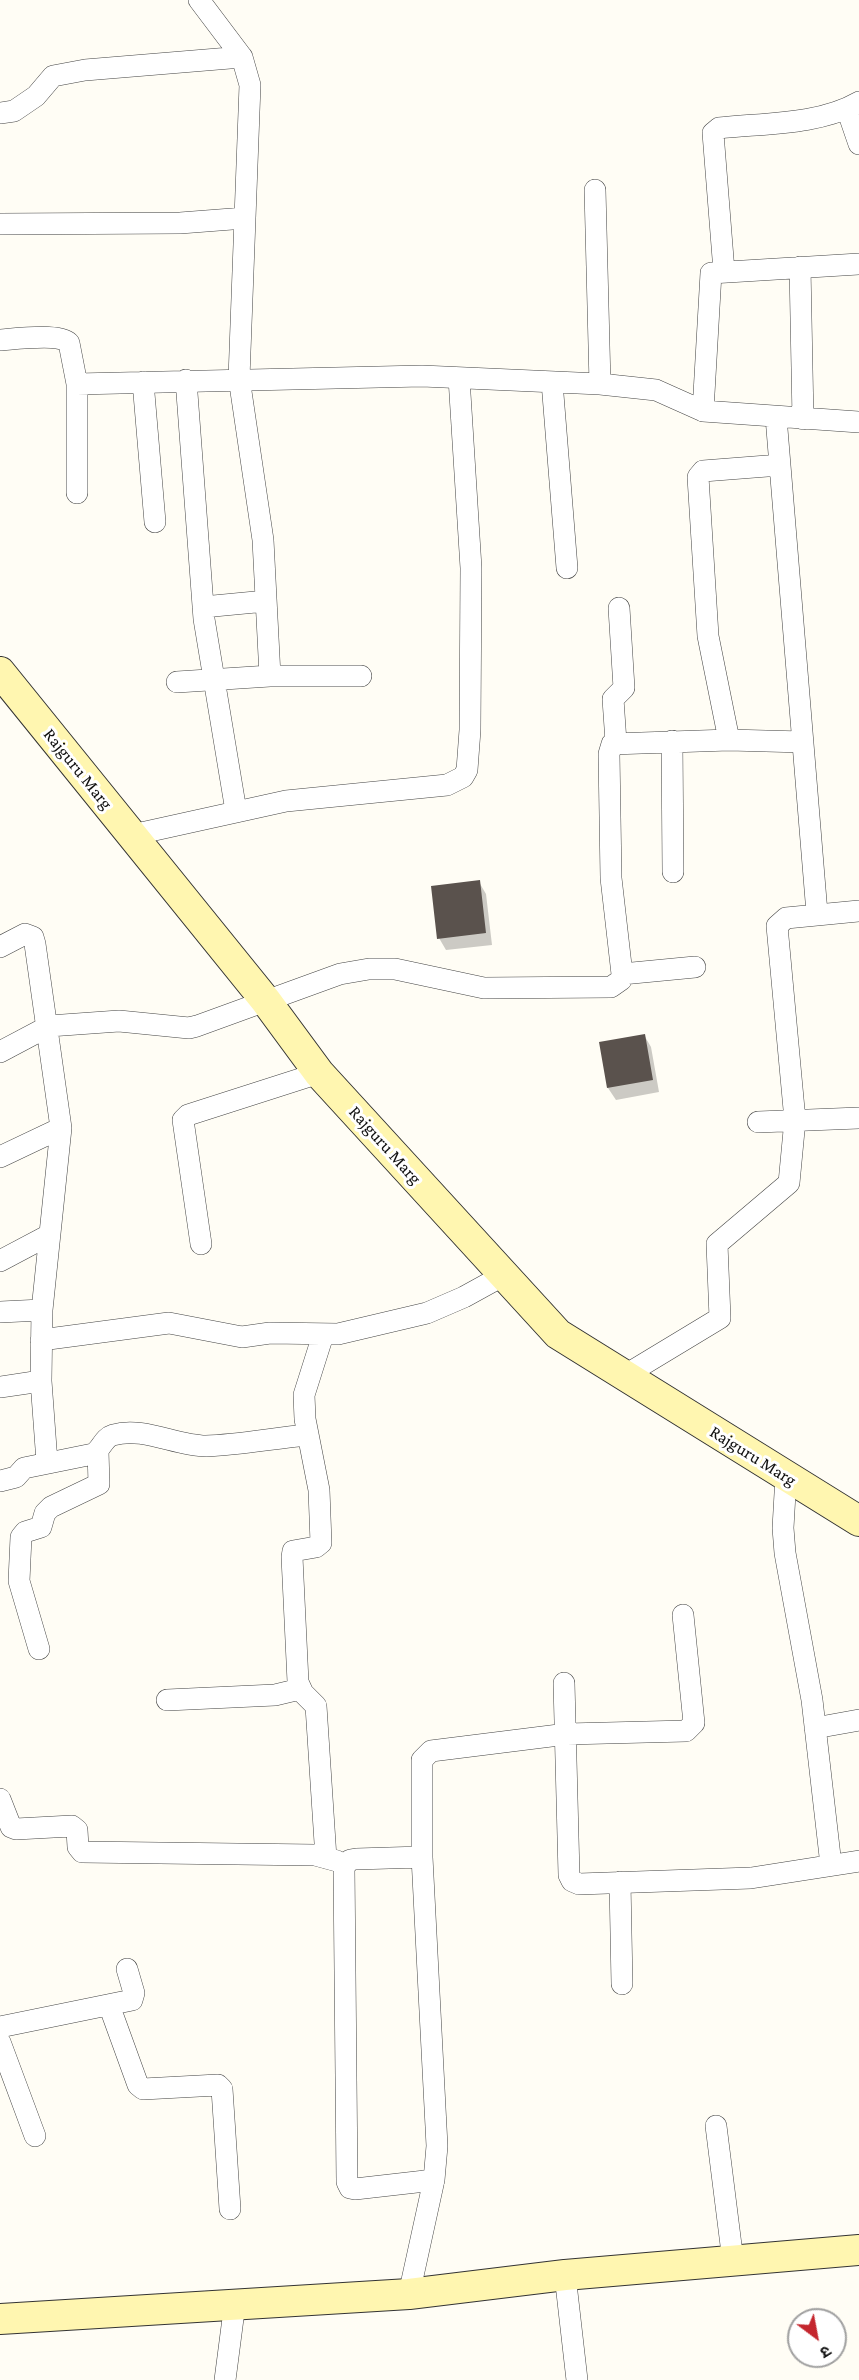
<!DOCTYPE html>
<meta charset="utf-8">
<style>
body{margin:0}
#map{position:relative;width:859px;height:2380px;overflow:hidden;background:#fffdf5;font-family:"Crimson Pro","Noto Sans Devanagari",serif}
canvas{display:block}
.north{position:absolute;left:787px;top:2308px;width:60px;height:60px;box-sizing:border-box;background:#fff;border:2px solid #a0a0a0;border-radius:50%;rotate:148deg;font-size:16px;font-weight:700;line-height:24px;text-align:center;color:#111}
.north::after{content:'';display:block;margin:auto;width:21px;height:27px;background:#c4262e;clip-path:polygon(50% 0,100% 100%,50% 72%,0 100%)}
</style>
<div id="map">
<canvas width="859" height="2380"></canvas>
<div class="north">उ</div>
</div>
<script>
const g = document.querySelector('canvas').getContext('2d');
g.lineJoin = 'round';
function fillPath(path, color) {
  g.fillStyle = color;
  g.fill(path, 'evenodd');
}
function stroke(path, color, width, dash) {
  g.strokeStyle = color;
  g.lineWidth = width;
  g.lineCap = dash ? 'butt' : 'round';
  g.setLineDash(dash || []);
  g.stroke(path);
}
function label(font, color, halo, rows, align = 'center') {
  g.font = font + ' "Crimson Pro",serif';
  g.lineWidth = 6;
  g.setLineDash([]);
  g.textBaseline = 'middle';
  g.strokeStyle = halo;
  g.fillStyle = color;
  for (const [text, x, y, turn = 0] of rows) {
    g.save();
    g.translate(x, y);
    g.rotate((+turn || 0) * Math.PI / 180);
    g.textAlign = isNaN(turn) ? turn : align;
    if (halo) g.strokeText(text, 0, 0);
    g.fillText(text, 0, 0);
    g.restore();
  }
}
const shadow = new Path2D(`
 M479,882L486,894L492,945L446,950L439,938Z
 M644,1035L651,1047L659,1092L616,1100L608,1088L600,1043Z`);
const building = new Path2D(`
 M480,880L486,933L437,939L431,886Z
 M645,1034L653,1080L607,1088L599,1042Z`);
const street = new Path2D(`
 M199,0L242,57L250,85L245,218
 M847,109L859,144
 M0,113L14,111L36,96L53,76L85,70L242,57
 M595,190L600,384
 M0,224L180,223L245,218L239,378L263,540L270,676
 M800,267L803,419
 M724,271L713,133L719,128C764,123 819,125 859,102
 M0,340C15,339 59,333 69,343L77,384V493
 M186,380L204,619L236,811
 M143,382L155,522
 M552,382L567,568
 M77,384L422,376L600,384L656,390L703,411L859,422
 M703,411L711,273L859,264
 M776,417L817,913
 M203,607L266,601
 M177,682L270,676H361
 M729,740L708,636L698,477L703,471L780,465
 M672,741L673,872
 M616,742L613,699L624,688L619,608
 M132,835L286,801L447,785L463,777L467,770L470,730L471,568L459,378
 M0,947L25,934L33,937L35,944L61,1128L42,1310L41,1381L47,1462
 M622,974L695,967
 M0,1052L49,1026L119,1021L189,1028L197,1026L340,974L369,969H395L484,988L611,987L621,980L622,974L611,878L609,754L612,744L729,740L803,742
 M758,1122L859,1118
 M0,1157L61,1128
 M201,1244L183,1120L188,1115L319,1073
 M0,1261L49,1235
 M0,1312L42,1310
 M323,1335L304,1395L305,1419L319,1490L321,1543L316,1547L293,1551L292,1557L298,1682L303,1693L316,1706L326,1858
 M41,1340L169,1323L242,1337L270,1333L338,1334L427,1313L464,1297L504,1275
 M624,1376L720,1318L717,1244L789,1183L795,1120L777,926L786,918L859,911
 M0,1387L41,1381
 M786,1476L783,1528L785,1553L812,1700L831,1865
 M0,1481L16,1477L24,1468L93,1454C102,1449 103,1438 113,1435C143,1426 176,1446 206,1446C239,1445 274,1438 308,1435
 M39,1649L19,1581L21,1537L25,1532L41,1527L45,1513L51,1507L99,1484L98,1451
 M564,1683L569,1875L572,1881L579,1884L751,1878L859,1861
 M167,1700L275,1695L300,1689
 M815,1728L859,1720
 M0,1799L11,1827L16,1829L72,1826L77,1830L78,1847L82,1852L315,1855L337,1861
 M422,1857L356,1859L350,1860L344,1867L347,2182L350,2188L355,2189L434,2180
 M620,1882L622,1984
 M109,2005L138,2085L143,2089L218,2085L222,2089L230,2209
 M0,2027L132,2000L134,1993L127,1969
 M0,2042L35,2136
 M716,2126L733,2261
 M565,2275L577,2380
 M409,2294L434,2180L437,2146L422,1857V1760L431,1751L567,1734L686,1731L694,1723L683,1615
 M225,2380L235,2303`);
const secondary = new Path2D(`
 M0,672L266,1001L319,1073L558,1334L859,1521
 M0,2319L409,2294L565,2275L859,2250`);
const streetNames = [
 ["Rajguru Marg",78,769,51],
 ["Rajguru Marg",385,1145,48],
 ["Rajguru Marg",753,1456,32]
];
fillPath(shadow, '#0003');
fillPath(building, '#5a524d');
stroke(street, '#444', 22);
stroke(secondary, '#333', 32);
stroke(street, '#fff', 21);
stroke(secondary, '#fff6b0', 30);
label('18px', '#111', '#fff', streetNames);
</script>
